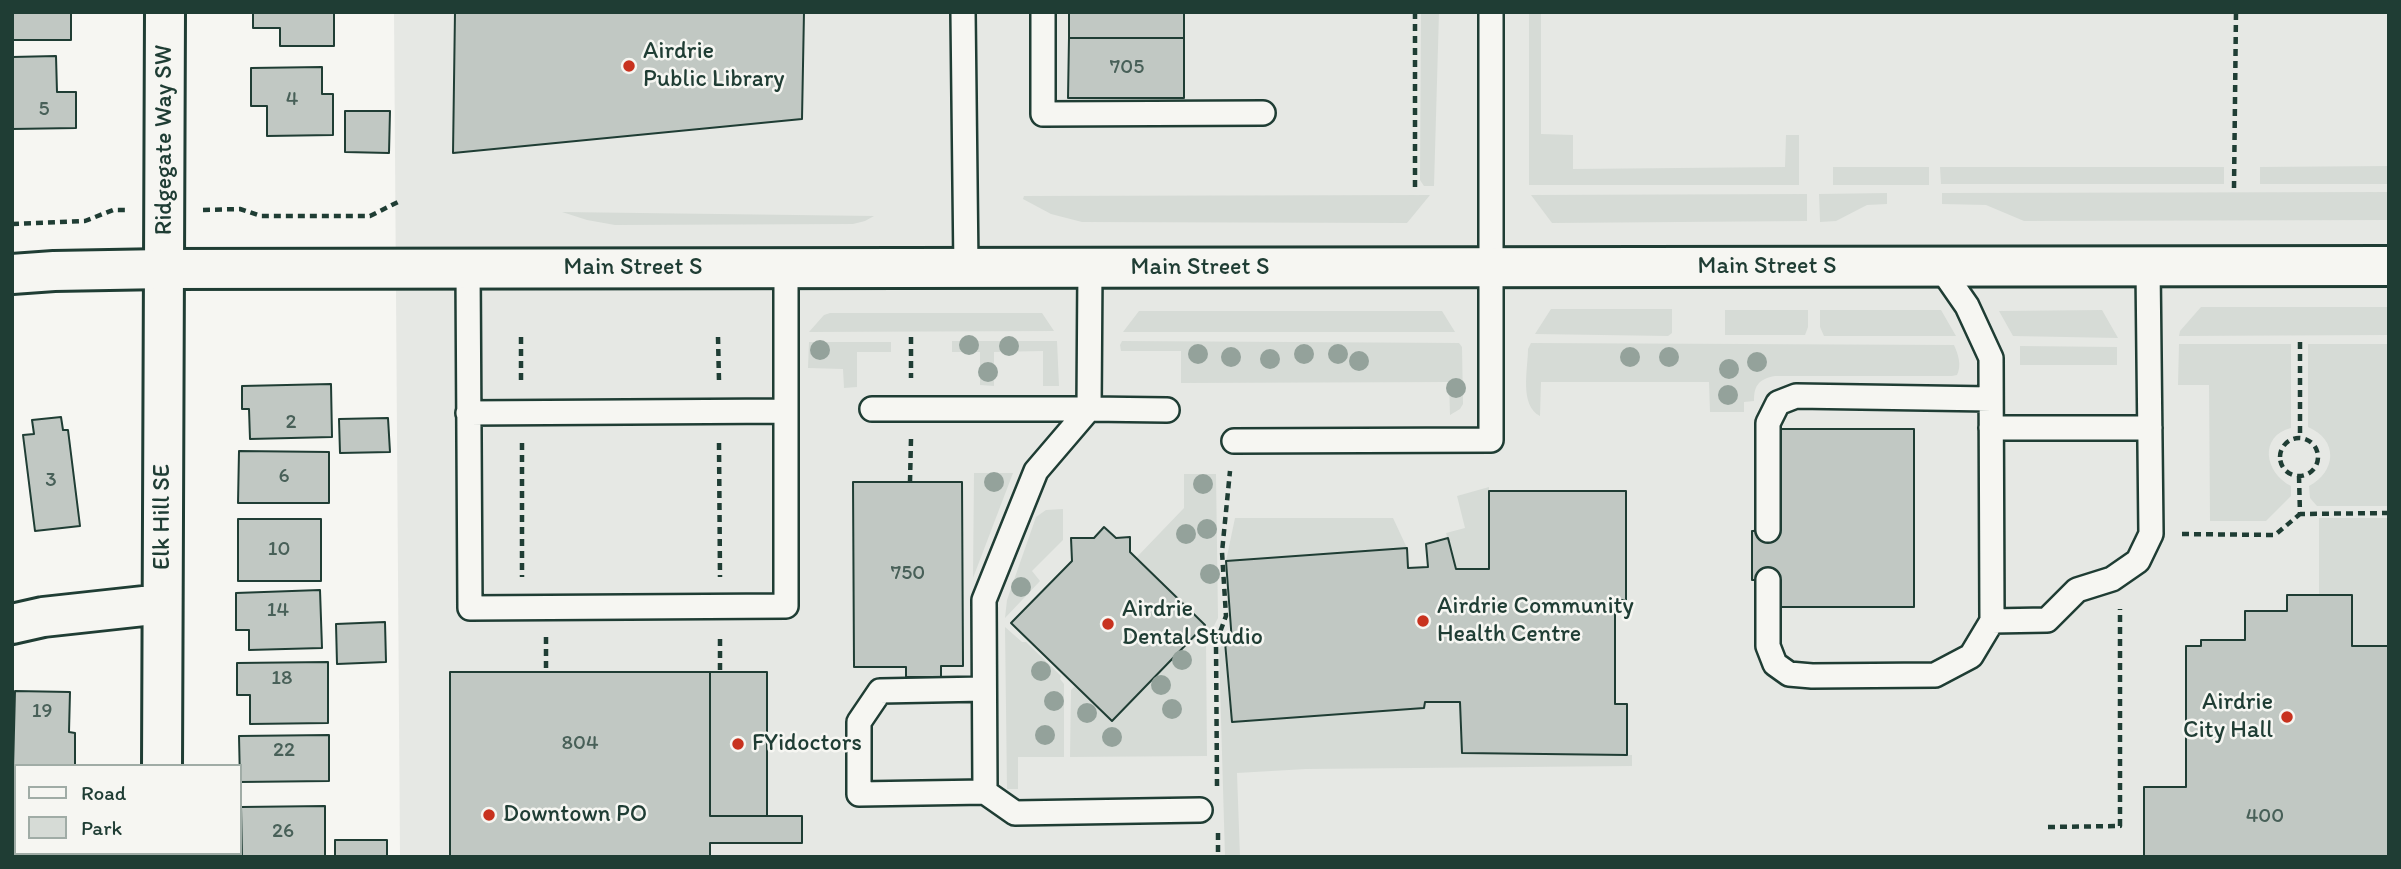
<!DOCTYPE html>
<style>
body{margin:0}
#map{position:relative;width:2401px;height:869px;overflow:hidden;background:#f6f6f2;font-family:Itim,sans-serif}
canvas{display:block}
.frame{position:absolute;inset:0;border:14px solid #1f3d34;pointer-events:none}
.legend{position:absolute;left:14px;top:764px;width:228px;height:91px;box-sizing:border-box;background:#f6f6f2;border:2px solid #a0aca6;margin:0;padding:9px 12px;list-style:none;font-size:21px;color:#1f3d34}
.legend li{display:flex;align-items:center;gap:14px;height:35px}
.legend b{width:35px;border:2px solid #a0aca6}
</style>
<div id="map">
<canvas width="2401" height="869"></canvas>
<div class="frame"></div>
<ul class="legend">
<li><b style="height:9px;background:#f6f6f2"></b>Road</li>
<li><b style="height:19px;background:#d6dbd6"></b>Park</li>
</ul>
</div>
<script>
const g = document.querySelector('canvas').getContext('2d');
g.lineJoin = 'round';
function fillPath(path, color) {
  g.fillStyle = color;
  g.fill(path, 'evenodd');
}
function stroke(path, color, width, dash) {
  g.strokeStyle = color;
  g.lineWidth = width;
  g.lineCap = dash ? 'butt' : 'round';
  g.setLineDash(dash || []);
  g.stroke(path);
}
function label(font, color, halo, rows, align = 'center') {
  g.font = font + ' Itim,sans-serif';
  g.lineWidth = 5;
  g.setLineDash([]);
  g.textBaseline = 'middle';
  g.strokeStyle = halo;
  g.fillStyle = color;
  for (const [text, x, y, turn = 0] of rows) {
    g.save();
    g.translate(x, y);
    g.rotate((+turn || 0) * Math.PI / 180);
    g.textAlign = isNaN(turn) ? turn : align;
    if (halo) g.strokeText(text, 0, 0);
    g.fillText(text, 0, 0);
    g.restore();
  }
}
const built = new Path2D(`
 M394,12H2389V857H400Z`);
const green = new Path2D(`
 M1421,12H1439L1434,186H1424L1420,180Z
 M1529,12H1541V134L1573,135V169L1785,167L1786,135H1799V185H1529Z
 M2389,166V184H2260V167Z
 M1833,167H1929V185H1833Z
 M1940,167H2224V184H1941Z
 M2389,192V220L2024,221L1986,205L1942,204V193Z
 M1887,193V204L1867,205L1836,221L1820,222L1819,194Z
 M1807,194V221L1552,223L1531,195Z
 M1430,195L1407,223L1082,222L1051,214L1023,199L1024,196Z
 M562,212L874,216L865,221L853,224L615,225L587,220Z
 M2201,307H2389V335L2179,336L2180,331Z
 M1551,309H1672V333L1668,336L1535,334Z
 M1725,310H1808V327L1805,335H1725Z
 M1820,310H1941L1956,336H1824L1820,327Z
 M2102,310L2118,338L2013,336L1999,311Z
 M1139,311H1442L1455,332H1123Z
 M830,313H1042L1054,331L809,332L824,315Z
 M952,341H1057L1059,386H1043V351L994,352V386L980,385V352H952Z
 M1122,341L1459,343L1462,347L1463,404L1460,409L1450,415L1449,382L1181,383V351H1121L1120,345Z
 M809,342H891V352H857V387L844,388L843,369L808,368Z
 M1531,343L1954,345C1958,354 1962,365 1957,375L1952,376H1775C1759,379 1754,385 1754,401L1744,402V412H1710L1709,382H1541L1540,416C1519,405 1528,369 1528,349Z
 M2179,344H2291V428C2259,436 2264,472 2291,486V496L2266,521H2210L2209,385H2178Z
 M2308,344H2389V506H2317L2310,498L2309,486C2336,472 2339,440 2308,427Z
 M2020,346L2117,347V365H2020Z
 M974,473H1013L973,578Z
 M1184,474H1216L1218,618L1206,641L1207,756L1070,757L1071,690L1076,685L1113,721L1205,626L1136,558L1184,508Z
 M1489,487V569H1456L1446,533L1465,528L1457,496Z
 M1063,509V540L1032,571L1040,581L1005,618L1007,600L1036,517L1046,510Z
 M1235,518H1393L1407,548L1226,561Z
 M2319,518H2389V646H2352L2319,595Z
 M1005,627L1022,642H1026L1061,676L1060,679L1064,684V757H1018V789H1007Z
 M1225,642L1233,722L1424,708L1425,702H1460L1462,753L1632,755V766L1306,769L1237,773L1240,857H1225L1219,649Z`);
const building = new Path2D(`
 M12,12H71V40H12Z
 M253,12H334V46H280V28H253Z
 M455,12H804L802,119L453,153Z
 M1069,12H1184V38H1069Z
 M1069,38H1184V98H1068Z
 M56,56L57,92H76V128L12,129V57Z
 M322,67V94H333V135L267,136V106H251V68Z
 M345,111H390L389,153L345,152Z
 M331,384L332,437L250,439L249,409H242V386Z
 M61,417L63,430H68L80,526L35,531L23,435L34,434L32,420Z
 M388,418L390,452L340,453L339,419Z
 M1778,429H1914V607H1779V580H1752V531L1778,530Z
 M239,451L329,452V503H238Z
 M853,482H962L963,666H941V677H906V667H854Z
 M1489,491H1626V600H1615V704H1627V755L1462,753L1460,702H1425L1424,708L1232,722L1225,642H1232L1226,561L1407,548L1408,568L1428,567L1426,544L1448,538L1456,569H1489Z
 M238,519H321V581H238Z
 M1104,527L1116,538L1130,537V552L1205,625L1112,721L1011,623L1072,561L1071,538H1094Z
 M320,590L322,648L249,650V630H236V593Z
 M2287,595H2352V646H2389V856H2144V787H2186V646H2201V640H2245V611H2287Z
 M385,622L386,662L337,664L336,624Z
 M328,662V723L250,724V695H237V663Z
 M450,672H710V816H802V843H710V857H450Z
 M710,672H767V816H710Z
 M15,691L70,692L69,732L75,733V766H16V770H13Z
 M329,735V781L240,782L239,736Z
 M12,793H16V840H12Z
 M325,806V857H242L241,807Z
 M335,840H387V857H335Z`);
const path = new Path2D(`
 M1415,12V191
 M2234,188L2236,12
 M203,210L240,209L261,216H370L398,202
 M12,224L85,221L113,210H125
 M521,337V381
 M718,337L719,381
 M911,337V378
 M2300,342V438
 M2280 457a19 19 0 1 1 38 0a19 19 0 1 1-38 0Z
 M522,443V577
 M719,443L720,577
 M2299,476L2300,514L2389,513
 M910,482L911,439
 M2182,534L2275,535L2300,514
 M546,637V672
 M720,639V672
 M1217,786L1216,643L1226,616L1222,552L1230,471
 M2048,827L2120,826V609
 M1218,833V857`);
const lane = new Path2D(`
 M963,12L966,268
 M1043,12V114L1263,113
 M468,268L470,608L786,606V268
 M1090,268L1089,409L1167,410
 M872,409H1089L1036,471L984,600L985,792L859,794V722L880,691L984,689
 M468,413L786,411
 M1991,428H2150
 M1234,441L1491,440V12
 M1768,530V423L1778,403L1796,396L1991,399
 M1768,580V646L1775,664L1789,674L1812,676L1935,675L1971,656L1992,621L1991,358L1967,306L1940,267
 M1992,621L2047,620L2077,590L2112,579L2138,561L2151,534L2148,267
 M985,792L1015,813L1200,810`);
const street = new Path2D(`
 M12,624L43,617L162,604
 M162,766L165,12
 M161,857V853`);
const secondary = new Path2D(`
 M12,274L54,271L164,269L2389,266`);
const trees = [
 [969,345],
 [1009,346],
 [820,350],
 [1198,354],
 [1304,354],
 [1338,354],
 [1231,357],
 [1630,357],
 [1669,357],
 [1270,359],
 [1359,361],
 [1757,362],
 [1729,369],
 [988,372],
 [1456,388],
 [1728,395],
 [994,482],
 [1203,484],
 [1207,529],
 [1186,534],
 [1210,574],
 [1021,587],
 [1182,660],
 [1041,671],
 [1161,685],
 [1054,701],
 [1172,709],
 [1087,713],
 [1045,735],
 [1112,737]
];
const markers = [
 [629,66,7,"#c8321e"],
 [1423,621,7,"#c8321e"],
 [1108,624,7,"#c8321e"],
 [2287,717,7,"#c8321e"],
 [738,744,7,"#c8321e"],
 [489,815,7,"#c8321e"]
];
const numberNames = [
 ["705",1127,68],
 ["4",292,100],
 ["5",44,110],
 ["2",291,423],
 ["6",284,477],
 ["3",51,481],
 ["10",279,550],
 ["750",908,574],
 ["14",278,611],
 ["18",282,679],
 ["19",42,712],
 ["804",580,744],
 ["22",284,751],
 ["400",2265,817],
 ["26",283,832]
];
const poiNames = [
 ["Airdrie",643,52],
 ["Public Library",643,80],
 ["Airdrie Community",1437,607],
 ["Health Centre",1437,635],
 ["Airdrie",1122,610],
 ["Dental Studio",1122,638],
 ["Airdrie",2273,703,"right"],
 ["City Hall",2273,731,"right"],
 ["FYidoctors",752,744],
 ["Downtown PO",503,815]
];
const streetNames = [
 ["Ridgegate Way SW",165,140,-90],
 ["Main Street S",1767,267],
 ["Main Street S",633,268],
 ["Main Street S",1200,268],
 ["Elk Hill SE",163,517,-90]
];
fillPath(built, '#e6e8e4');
fillPath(green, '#d6dbd6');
fillPath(building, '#c1c8c3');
stroke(building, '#1f3d34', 2);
stroke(lane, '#1f3d34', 28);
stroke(street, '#1f3d34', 44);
stroke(secondary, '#1f3d34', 44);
stroke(path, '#1f3d34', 4.5, [7, 5]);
stroke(lane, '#f6f6f2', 23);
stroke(street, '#f6f6f2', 38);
stroke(secondary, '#f6f6f2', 38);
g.fillStyle = '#94a29b';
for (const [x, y] of trees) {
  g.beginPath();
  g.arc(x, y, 10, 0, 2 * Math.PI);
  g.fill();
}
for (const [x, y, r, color] of markers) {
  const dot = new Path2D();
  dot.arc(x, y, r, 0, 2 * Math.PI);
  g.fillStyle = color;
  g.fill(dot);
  stroke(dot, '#f6f6f2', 2.5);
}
label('21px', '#486058', null, numberNames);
label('24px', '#1f3d34', '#f6f6f2', poiNames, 'left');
label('24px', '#1f3d34', '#f6f6f2', streetNames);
</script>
